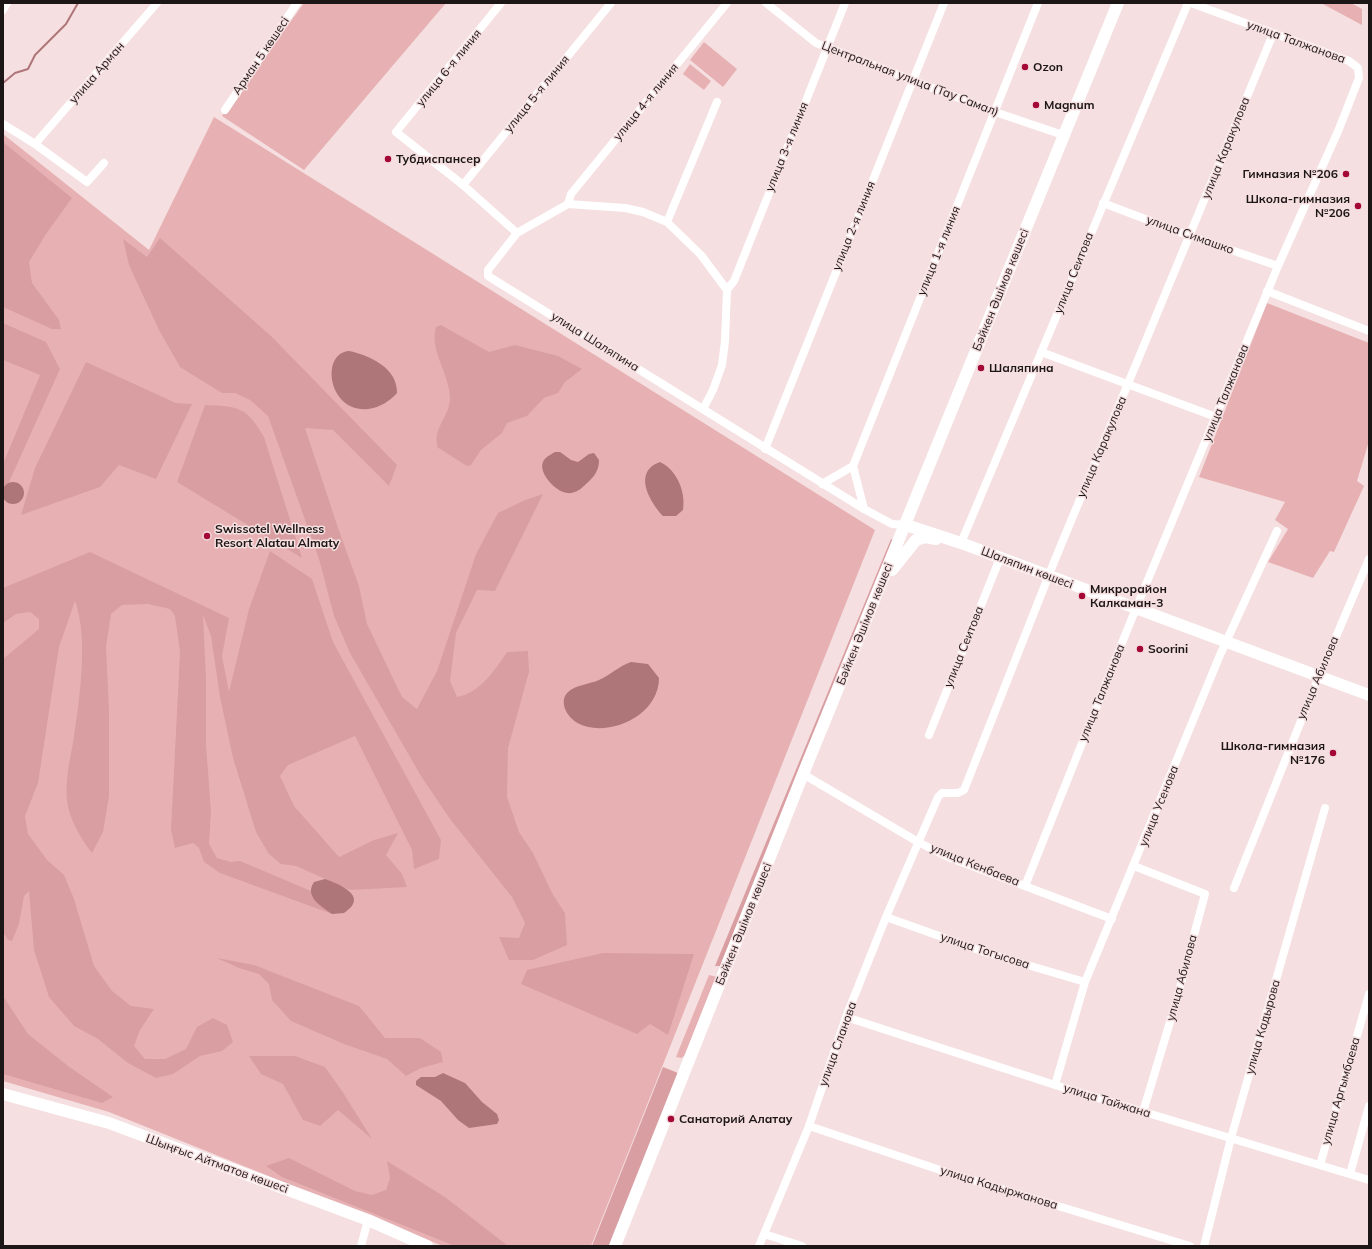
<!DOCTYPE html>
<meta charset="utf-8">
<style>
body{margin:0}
#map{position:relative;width:1372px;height:1249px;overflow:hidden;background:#f5dfe0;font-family:Mulish,sans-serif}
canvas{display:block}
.frame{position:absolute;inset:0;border:4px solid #1d1616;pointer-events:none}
</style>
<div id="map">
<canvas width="1372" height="1249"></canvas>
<div class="frame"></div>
</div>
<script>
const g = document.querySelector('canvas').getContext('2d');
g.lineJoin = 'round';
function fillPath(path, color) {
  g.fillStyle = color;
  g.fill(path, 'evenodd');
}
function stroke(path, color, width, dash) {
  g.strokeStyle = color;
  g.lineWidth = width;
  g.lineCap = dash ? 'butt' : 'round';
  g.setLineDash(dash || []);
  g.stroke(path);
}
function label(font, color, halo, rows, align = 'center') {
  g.font = font + ' Mulish,sans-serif';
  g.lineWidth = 3;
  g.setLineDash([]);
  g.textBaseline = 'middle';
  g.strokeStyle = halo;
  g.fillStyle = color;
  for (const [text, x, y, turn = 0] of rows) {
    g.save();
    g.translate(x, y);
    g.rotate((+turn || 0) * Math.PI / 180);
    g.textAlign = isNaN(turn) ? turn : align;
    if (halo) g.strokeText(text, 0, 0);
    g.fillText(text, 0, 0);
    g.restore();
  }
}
const green = new Path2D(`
 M304,3H446L304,170L222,116Z
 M1321,3H1351L1362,9V25Z
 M704,42L737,69L723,87L690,60Z
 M690,64L711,81L704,90L683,74Z
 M214,117L875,530L591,1246H443L109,1112L3,1081V134L149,250Z
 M1267,303L1369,343V441L1357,481L1364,486L1334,552L1330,551L1313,578L1268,562L1288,529L1275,520L1285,502L1199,477Z
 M709,975L717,977L686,1055L681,1058L676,1057Z`);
const forest = new Path2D(`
 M3,142L72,198L46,234L29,262L32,283L59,320L61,329H52L3,307Z
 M160,238L271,336L397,465L389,486L333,430L305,428L338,528L359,586L367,624L402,697L417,709L437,671L476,554L498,513L525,500L543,494L495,591L477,590L456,633L450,681L457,697C480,693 495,670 507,652L528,651L529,672L508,748L507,797L519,832L533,853L553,895L565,913L567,945L533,960H509L499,937L519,938L525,923L512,897L450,819L421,776L350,653L334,616L319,559L268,416L250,400L235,393H222L180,367L159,330L129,265L123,239L147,257Z
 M3,323L46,342L60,369L9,482L3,487V464L40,375L3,360Z
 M441,325L489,352L515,345L558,356L582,369L565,382L558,393L544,398L527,416L507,423L502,433L481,450L471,465L467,466L437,447C437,443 436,438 437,434C440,422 449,413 450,399C450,374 429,351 436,327Z
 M86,362L176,403L192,404L156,479L119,465L100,487L21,515L35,468Z
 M205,405C238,406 247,407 264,437L302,558L177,482Z
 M891,539L894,540L720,966H715Z
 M270,551L312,579L333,642L441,840L439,859L414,869L412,850L355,736L288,765L280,776L294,806L339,857L374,840L398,833L386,855L402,874L407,887L350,890L296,866L281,864L269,854L256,832L233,758L220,697L211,636L203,615L206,678V745L211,811L209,844L217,858L231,862L240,861L311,891L312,897L332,914L220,873L204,862L199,848L193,843L175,848L171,830L180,652L175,616L170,609L148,604L122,605L111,614L106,647L109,709V796L103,832L92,853C82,840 72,824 68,807C64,786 69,764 73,743C79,703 89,639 75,601L59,647L38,783L25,816L28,834L47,860L64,875L74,899L94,966L112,991L131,1006L154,1009L140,1030L134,1046L145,1059H165L186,1049L197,1027L213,1018L227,1025L233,1042L222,1051L200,1056L173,1074L156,1078L128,1063L98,1039L74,1026L49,997L34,950L29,891L24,896L19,924L12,941L8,940L3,932V659L39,629V619L30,612L16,614L3,623V588L90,552L229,618L222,656L229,692L249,609Z
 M603,953L694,954L668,1035L650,1024L637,1034L521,984L527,970Z
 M217,958L254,965L359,1006L385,1038H420L441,1052L443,1062L421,1068L406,1076L387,1059L344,1044L291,1021L272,1000L269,984L259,974L239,968Z
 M3,996L28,1034L68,1066L113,1097L102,1103L3,1074Z
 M249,1056H295L325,1067L342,1091L372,1139L338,1110L320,1126L303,1120L283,1084L261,1074Z
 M663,1067L678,1073L610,1246H592Z
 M289,1158L355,1191L372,1195L386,1190L390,1178L387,1161L445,1197L508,1246H455L282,1177L266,1166Z`);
const water = new Path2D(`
 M349,351C369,355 398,368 397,393C390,401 379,408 368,409C328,413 320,353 349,351Z
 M555,452H560L571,460L578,462L589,454L594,453L599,460C599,471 594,477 586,484C581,489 575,494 567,493C556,492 538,473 543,462C545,457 550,455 555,452Z
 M660,462C677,470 686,492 683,510L676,516H663C650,502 632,472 660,462Z
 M2 493a11 11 0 1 1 22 0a11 11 0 1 1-22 0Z
 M631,662L648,664L659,678C659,726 580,746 565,709C563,702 563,697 568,692C575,685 590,684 599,680C610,675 619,666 631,662Z
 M325,879C342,885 369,897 344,913L332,914C321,906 304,897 314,882Z
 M443,1073L465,1083L482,1102L497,1114L499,1120L497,1124L469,1128L458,1120L441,1101L416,1085V1081L421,1077H435Z`);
const stream = new Path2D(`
 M3,83L15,73L28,69L35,55L66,24L78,3`);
const minor = new Path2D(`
 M501,3L396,132L463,185L517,233
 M766,3L816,43L995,112L1063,135
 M3,10L7,3
 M225,110L297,3
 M3,124L35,144L157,3
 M35,144L87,182L104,163
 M463,185L611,3
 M1103,203L1190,236L1278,266
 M568,204L571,194L727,3
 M667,222L717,102
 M727,290L734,281L845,3
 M1267,291L1369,331
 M1041,352L1216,417
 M703,409L713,390L722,365L725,341L727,290L701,255L667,222L643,212L625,208L568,204L517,233L488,270V276L864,509L892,524L906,525
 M765,449L944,3
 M853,466L864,509
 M822,484L853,466L1038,3
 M961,543L1188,3
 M929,735L1000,558
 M803,774L918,842L948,857L1112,919
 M1134,866L1205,894L1176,1002L1143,1112
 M1025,886L1130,623L1278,266L1339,129L1359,78L1358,68L1349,61L1191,3
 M1234,888L1313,691L1369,559
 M886,917L987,953L1085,982
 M846,1017L1055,1085L1369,1180
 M1055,1085L1085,982L1220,655L1277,531
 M809,1126L946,1172L1190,1246
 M1320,1165L1369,994
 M1350,1174L1369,1106
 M764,1234L802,1246
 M361,1246L368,1220
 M759,1246L809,1126L846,1017L886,917L938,797L942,793H958L964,790L1054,562L1273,34
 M1204,1246L1231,1138L1325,808`);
const secondary = new Path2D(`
 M906,525L961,543L1369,695
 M892,570L916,540L925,537L936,539
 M3,1094L109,1123L368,1220L427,1246
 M615,1246L803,774L1118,3`);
const markers = [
 [1025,67,4,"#a40736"],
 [1036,105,4,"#a40736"],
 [388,159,4,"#a40736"],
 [1346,174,4,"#a40736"],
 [1358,206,4,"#a40736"],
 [981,368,4,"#a40736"],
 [207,536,4,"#a40736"],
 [1082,596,4,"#a40736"],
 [1140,649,4,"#a40736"],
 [1333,753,4,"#a40736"],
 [671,1119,4,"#a40736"]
];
const streetNames = [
 ["улица Талжанова",1296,42,20],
 ["Арман 5 көшесі",261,56,-56],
 ["улица 6-я линия",449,68,-51],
 ["улица Арман",97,73,-49],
 ["Центральная улица (Тау Самал)",910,79,21],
 ["улица 5-я линия",537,94,-51],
 ["улица 4-я линия",646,102,-51],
 ["улица 3-я линия",787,147,-68],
 ["улица Каракулова",1226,148,-68],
 ["улица 2-я линия",854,226,-68],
 ["улица Симашко",1190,235,20],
 ["улица 1-я линия",939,251,-68],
 ["улица Сеитова",1074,273,-68],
 ["Бәйкен Әшімов көшесі",1001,290,-68],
 ["улица Шаляпина",595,342,32],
 ["улица Талжанова",1226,393,-68],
 ["улица Каракулова",1102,447,-67],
 ["Шаляпин көшесі",1027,568,21],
 ["Бәйкен Әшімов көшесі",865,624,-68],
 ["улица Сеитова",964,647,-68],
 ["улица Абилова",1318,678,-67],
 ["улица Талжанова",1102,693,-68],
 ["улица Усенова",1159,806,-68],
 ["улица Кенбаева",975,865,22],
 ["Бәйкен Әшімов көшесі",744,924,-68],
 ["улица Тогысова",985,951,18],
 ["улица Абилова",1182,978,-75],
 ["улица Кадырова",1263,1027,-74],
 ["улица Сланова",838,1044,-70],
 ["улица Аргымбаева",1341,1091,-74],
 ["улица Тайжана",1107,1101,17],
 ["Шыңғыс Айтматов көшесі",217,1164,20],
 ["улица Кадыржанова",999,1188,17]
];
const poiNames = [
 ["Ozon",1033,67],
 ["Magnum",1044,105],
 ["Тубдиспансер",396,159],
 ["Гимназия №206",1338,174,"right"],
 ["Школа-гимназия",1350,199,"right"],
 ["№206",1350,213,"right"],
 ["Шаляпина",989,368],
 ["Swissotel Wellness",215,529],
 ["Resort Alatau Almaty",215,543],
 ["Микрорайон",1090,589],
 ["Калкаман-3",1090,603],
 ["Soorini",1148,649],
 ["Школа-гимназия",1325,746,"right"],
 ["№176",1325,760,"right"],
 ["Санаторий Алатау",679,1119]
];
fillPath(green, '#e7b1b3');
fillPath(forest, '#d99ea1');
fillPath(water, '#af767a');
stroke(stream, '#af767a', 2);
stroke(minor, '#fff', 8);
stroke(secondary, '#fff', 12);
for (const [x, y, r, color] of markers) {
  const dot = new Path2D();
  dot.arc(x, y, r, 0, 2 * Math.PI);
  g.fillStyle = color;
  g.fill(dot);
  stroke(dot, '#f5dfe0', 1.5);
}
label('12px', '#1d1616', '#f5dfe0', streetNames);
label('bold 12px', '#1d1616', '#f5dfe0', poiNames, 'left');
</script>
